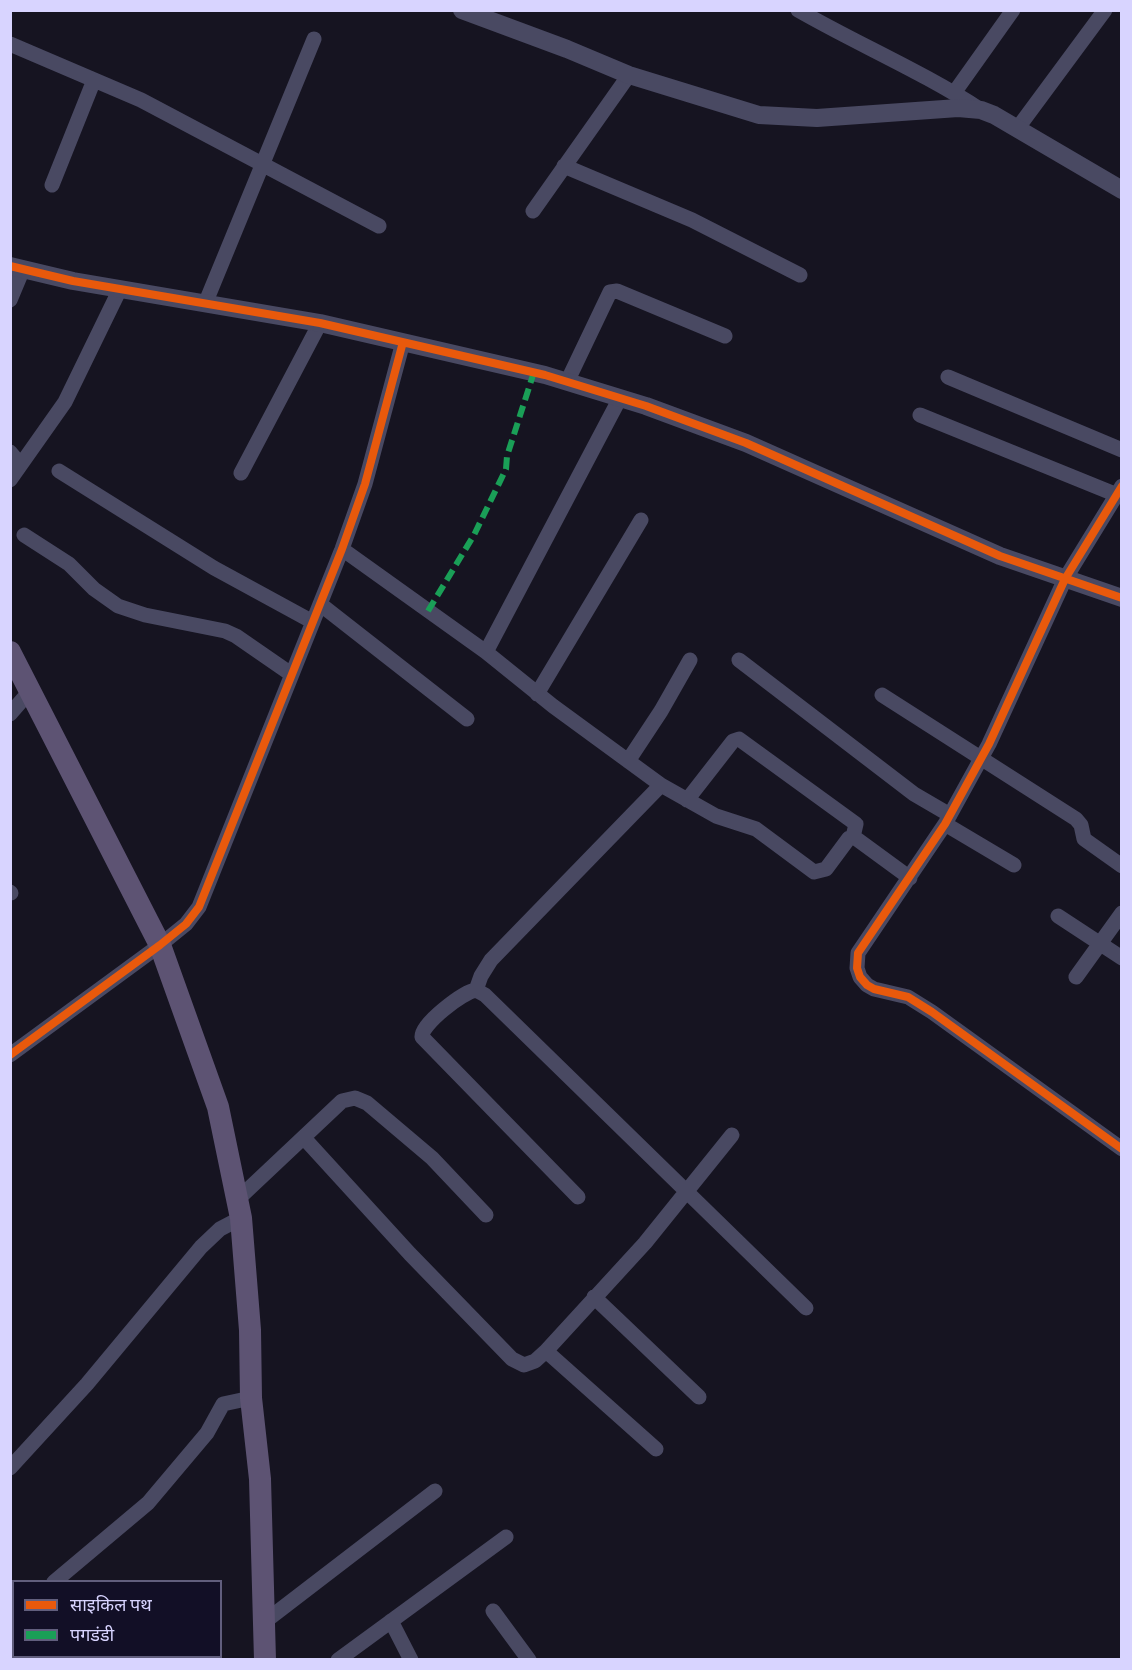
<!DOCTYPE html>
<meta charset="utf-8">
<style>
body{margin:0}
#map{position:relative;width:1132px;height:1670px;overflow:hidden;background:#161421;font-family:Manrope,"Noto Sans Devanagari",sans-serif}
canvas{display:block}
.frame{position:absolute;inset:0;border:12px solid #d8d4ff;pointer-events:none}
.legend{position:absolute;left:12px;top:1580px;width:210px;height:78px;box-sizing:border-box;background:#120f26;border:2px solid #615e7d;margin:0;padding:8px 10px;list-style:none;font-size:18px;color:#d8d4ff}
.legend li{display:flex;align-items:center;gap:12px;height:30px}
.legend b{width:30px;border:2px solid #615e7d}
</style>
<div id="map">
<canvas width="1132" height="1670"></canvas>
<div class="frame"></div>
<ul class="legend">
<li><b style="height:8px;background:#e8590c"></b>साइकिल पथ</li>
<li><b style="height:8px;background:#1a9f57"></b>पगडंडी</li>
</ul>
</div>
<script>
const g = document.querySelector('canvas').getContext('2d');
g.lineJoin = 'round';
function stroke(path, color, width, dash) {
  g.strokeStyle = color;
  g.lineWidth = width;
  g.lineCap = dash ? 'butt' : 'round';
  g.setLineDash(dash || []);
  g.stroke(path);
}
const minor = new Path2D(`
 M798,10C859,45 923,72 981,110
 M10,44L141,100L379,226
 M954,93L1013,10
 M1017,129L1105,10
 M564,166L692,220L800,275
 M52,185L94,80
 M533,211L629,75
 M10,300L23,269
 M205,304L314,39
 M948,377L1122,450
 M567,382L610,292L617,291L725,336
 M920,415L1122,497
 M10,452L20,464
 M59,471L214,568L313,622
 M241,473L320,323
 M10,480L65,402L120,289
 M1122,486L1065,579L989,744L945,824L858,953L857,968L860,977L867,985L874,989L908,997L932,1012L1122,1149
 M24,535L69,564L94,589L118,606L145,615L225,631L236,636L291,674
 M342,549L486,652L553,706L661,785L716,816L756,829L814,872L826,869L849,838L854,837L910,878
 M320,604L467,719
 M486,652L620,398
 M739,660L914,794L950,815
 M537,694L641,520
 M882,695L1076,819L1081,825L1084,839L1122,866
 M10,714L30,691
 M628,761L661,711L690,660
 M687,800L733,741L739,739L856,824L853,837
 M945,824L1014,865
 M10,892L11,893
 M1058,916L1122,958
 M1076,977L1122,913
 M476,990L481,976L491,960L661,785
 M10,1055L160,945L186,924L199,907L342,549L365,484L403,342
 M304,1138L410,1254L512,1359L524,1365L535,1361L546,1351L645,1243L732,1135
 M578,1197L422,1037C421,1024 463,992 476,990L485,995L806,1308
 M238,1199L342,1101L355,1098L367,1103L432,1158L486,1215
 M594,1297L699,1397
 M546,1351L656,1449
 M10,1468L87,1384L201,1247L220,1229L241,1218
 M54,1582L148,1503L207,1433L223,1404L251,1398
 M493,1611L529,1660
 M10,1620L14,1618
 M391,1621L411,1660
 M263,1623L435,1491
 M338,1660L506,1537`);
const tertiary = new Path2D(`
 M462,10L567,49L629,75L759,115L817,118L958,108L981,110L994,115L1122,190
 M10,266L73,281L320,323L545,375L646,406L746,443L1000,556L1122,598`);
const primary = new Path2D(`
 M10,652L160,945L218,1107L241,1218L250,1330L251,1398L260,1479L265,1660`);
const quiet = new Path2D(`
 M428,611L474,535L506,469L507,456L534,372`);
const cycleway = new Path2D(`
 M10,266L73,281L320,323L545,375L646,406L746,443L1000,556L1122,598
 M1122,486L1065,579L989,744L945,824L858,953L857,968L860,977L867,985L874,989L908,997L932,1012L1122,1149
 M10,1055L160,945L186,924L199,907L342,549L365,484L403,342`);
stroke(minor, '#494962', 15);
stroke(tertiary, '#494962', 18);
stroke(primary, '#5d5373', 22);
stroke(quiet, '#1a9f57', 6, [12, 6]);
stroke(cycleway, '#e8590c', 8);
</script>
